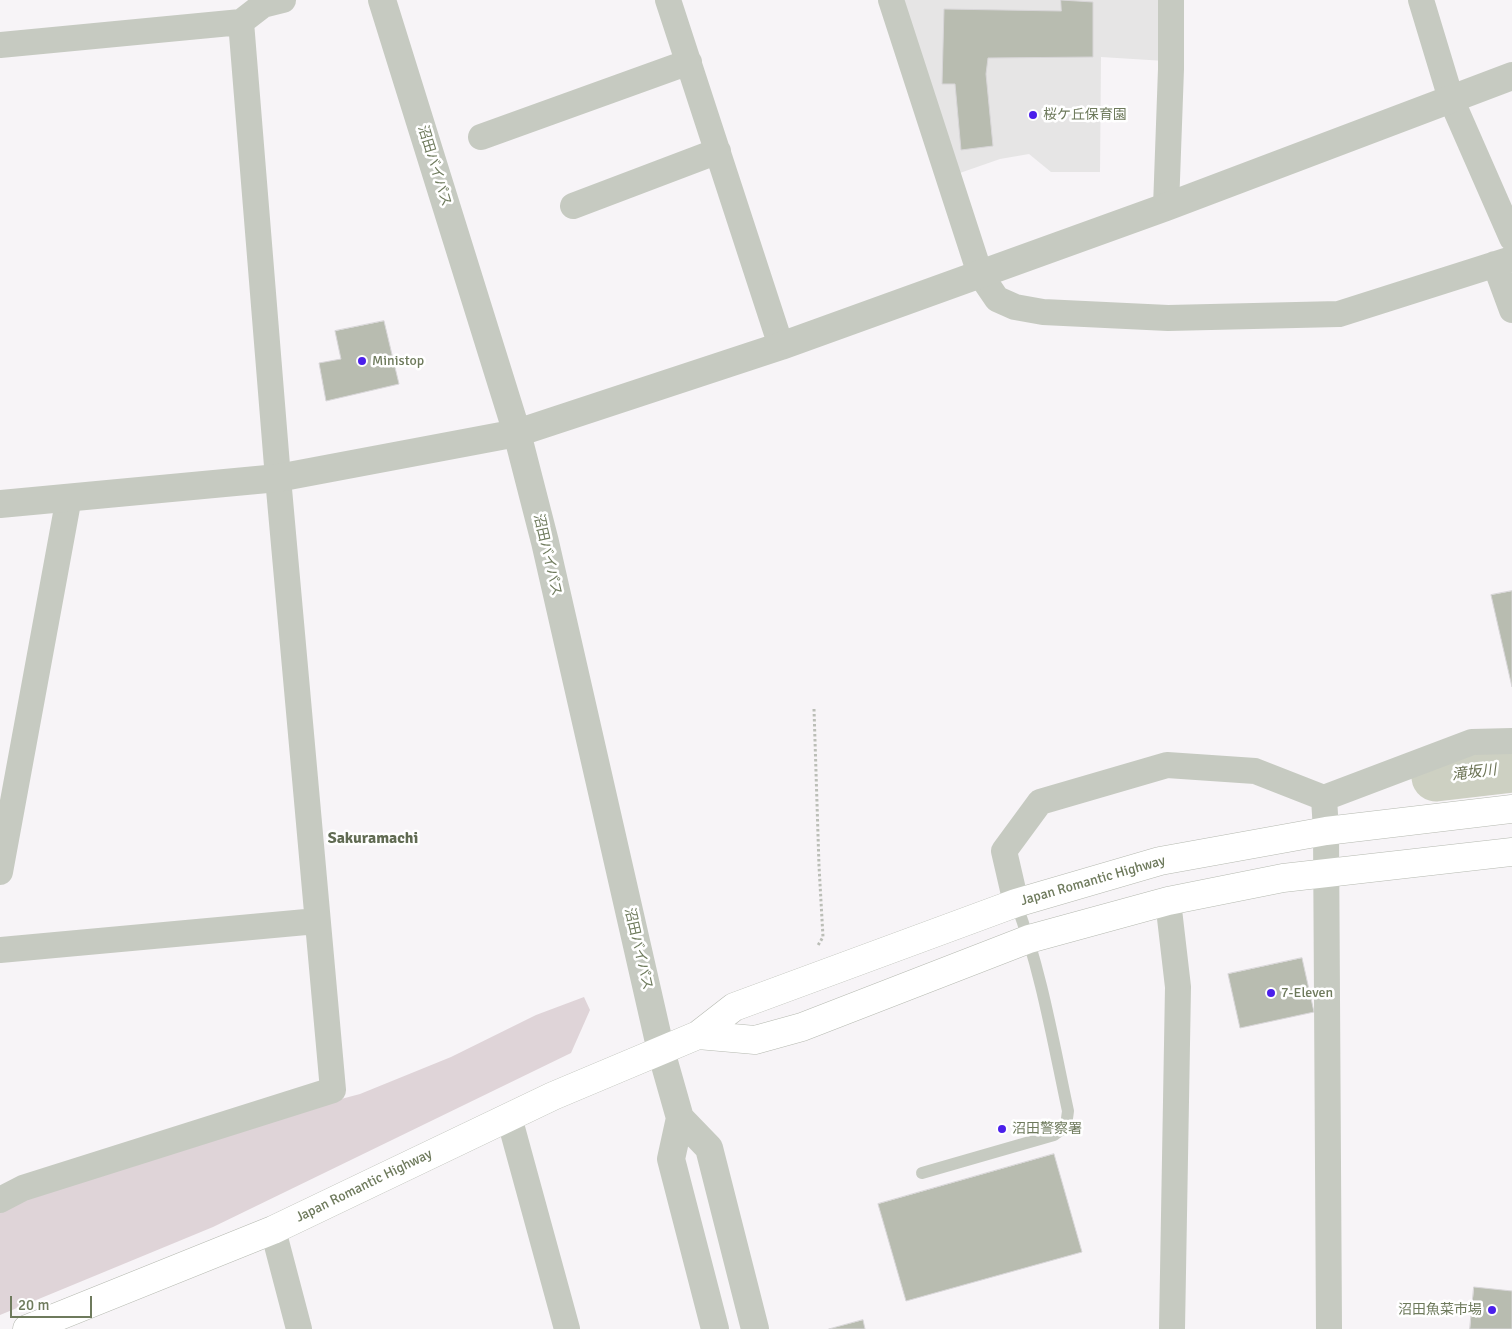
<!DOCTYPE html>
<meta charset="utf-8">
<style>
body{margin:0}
#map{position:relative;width:1512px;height:1329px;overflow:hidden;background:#f7f4f7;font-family:Signika,sans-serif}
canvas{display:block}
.scale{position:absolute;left:10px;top:1296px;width:82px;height:22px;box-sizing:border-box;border:2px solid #6e7a5c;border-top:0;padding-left:6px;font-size:15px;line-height:18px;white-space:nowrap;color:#6e7a5c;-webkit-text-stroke:4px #fff;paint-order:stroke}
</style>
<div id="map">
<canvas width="1512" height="1329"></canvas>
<div class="scale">20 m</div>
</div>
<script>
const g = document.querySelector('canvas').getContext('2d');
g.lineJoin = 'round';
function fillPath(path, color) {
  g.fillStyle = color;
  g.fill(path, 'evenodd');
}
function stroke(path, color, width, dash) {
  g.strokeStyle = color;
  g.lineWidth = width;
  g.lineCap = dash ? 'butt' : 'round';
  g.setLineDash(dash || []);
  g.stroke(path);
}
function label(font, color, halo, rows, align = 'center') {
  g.font = font + ' Signika,"Noto Sans JP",sans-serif';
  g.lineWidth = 5;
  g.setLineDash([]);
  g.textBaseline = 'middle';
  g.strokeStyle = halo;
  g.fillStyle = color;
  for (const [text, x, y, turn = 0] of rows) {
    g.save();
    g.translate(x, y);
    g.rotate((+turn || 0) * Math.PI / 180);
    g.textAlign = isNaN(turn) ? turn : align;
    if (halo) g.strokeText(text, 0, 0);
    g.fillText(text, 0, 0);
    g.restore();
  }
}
const built = new Path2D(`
 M901,0H1165V61L1101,57L1100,172H1051L1029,154L1000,159L957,174Z`);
const green = new Path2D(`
 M584,997L590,1010L571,1053L213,1227L0,1315V1211L35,1194L292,1112L360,1094L451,1057L536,1015Z`);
const river = new Path2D(`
 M1436,777L1512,768`);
const building = new Path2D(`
 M1061,0L1093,2V57L988,58L986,74L993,146L961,150L955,84H942L944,9L1061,11Z
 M384,321L399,384L326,401L319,363L341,359L335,331Z
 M1512,591V687L1491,595Z
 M1302,958L1314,1012L1240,1028L1228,974Z
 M1054,1154L1082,1252L906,1301L878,1204Z
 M1474,1287L1512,1291V1329H1470Z
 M863,1320L865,1329H829Z`);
const path = new Path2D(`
 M814,709L819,866L823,937L817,947`);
const service = new Path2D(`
 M922,1173L1054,1135L1066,1126L1068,1111C1053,1041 1041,970 1016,903`);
const minor = new Path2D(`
 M668,0L781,346
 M891,0L980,274L997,299L1015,307L1043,312L1168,318L1339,314L1512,259
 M1421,0L1451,99L1512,238
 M0,45L241,22L263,5L283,0
 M481,137L689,62
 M573,206L718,151
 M1166,207L1171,69V0
 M1495,264L1512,310
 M1324,798L1472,742L1512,741
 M0,872L69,497
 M1168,901L1178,987L1172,1329
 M1016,903L1004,851L1040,802L1167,765L1255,771L1324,798L1326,831L1329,1329
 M0,950L317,921
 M509,1117L567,1329
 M0,1200L23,1188L333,1090L278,478L241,22
 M273,1230L299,1329`);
const tertiary = new Path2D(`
 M382,0L517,433L545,542L661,1051L680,1118L671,1159L715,1329
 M0,504L278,478L517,433L781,346L1166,207L1512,76
 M680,1118L709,1148L755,1329`);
const trunk = new Path2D(`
 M698,1035L755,1040L802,1027L1029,939L1168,901L1283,878L1512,852
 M27,1329L273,1230L553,1096L698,1035L734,1007L1016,903L1160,861L1326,831L1512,809`);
const markers = [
 [1033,115,5,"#4b1feb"],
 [362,361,5,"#4b1feb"],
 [1271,993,5,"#4b1feb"],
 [1002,1129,5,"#4b1feb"],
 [1492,1310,5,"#4b1feb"]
];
const poiNames = [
 ["桜ケ丘保育園",1043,115],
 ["Ministop",372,361],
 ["7-Eleven",1281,993],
 ["沼田警察署",1012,1129],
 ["沼田魚菜市場",1482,1310,"right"]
];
const streetNames = [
 ["沼田バイパス",434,166,73],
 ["沼田バイパス",547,555,77],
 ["Japan Romantic Highway",1093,881,-16],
 ["沼田バイパス",638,949,77],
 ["Japan Romantic Highway",364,1186,-26]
];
const waterNames = [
 ["滝坂川",1474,773,-7]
];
const quarterNames = [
 ["Sakuramachi",373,839]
];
fillPath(built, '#e6e5e5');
fillPath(green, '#dfd4d8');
stroke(river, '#cdd0c2', 49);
fillPath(building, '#b8bcb0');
stroke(building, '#d8d6d8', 1);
stroke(trunk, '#b5b9b0', 29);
stroke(path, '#bbbeb7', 3, [2.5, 2.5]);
stroke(service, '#c6cac1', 12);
stroke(minor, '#c6cac1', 26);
stroke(tertiary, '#c6cac1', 28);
stroke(trunk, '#fff', 28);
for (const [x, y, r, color] of markers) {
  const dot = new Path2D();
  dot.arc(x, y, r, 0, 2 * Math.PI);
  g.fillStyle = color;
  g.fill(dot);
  stroke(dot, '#fff', 2);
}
label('14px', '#6e7a5c', '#fff', poiNames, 'left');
label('14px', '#6e7a5c', '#fff', streetNames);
label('italic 15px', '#6d7456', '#fff', waterNames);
label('bold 16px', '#616b53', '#fff', quarterNames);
</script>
